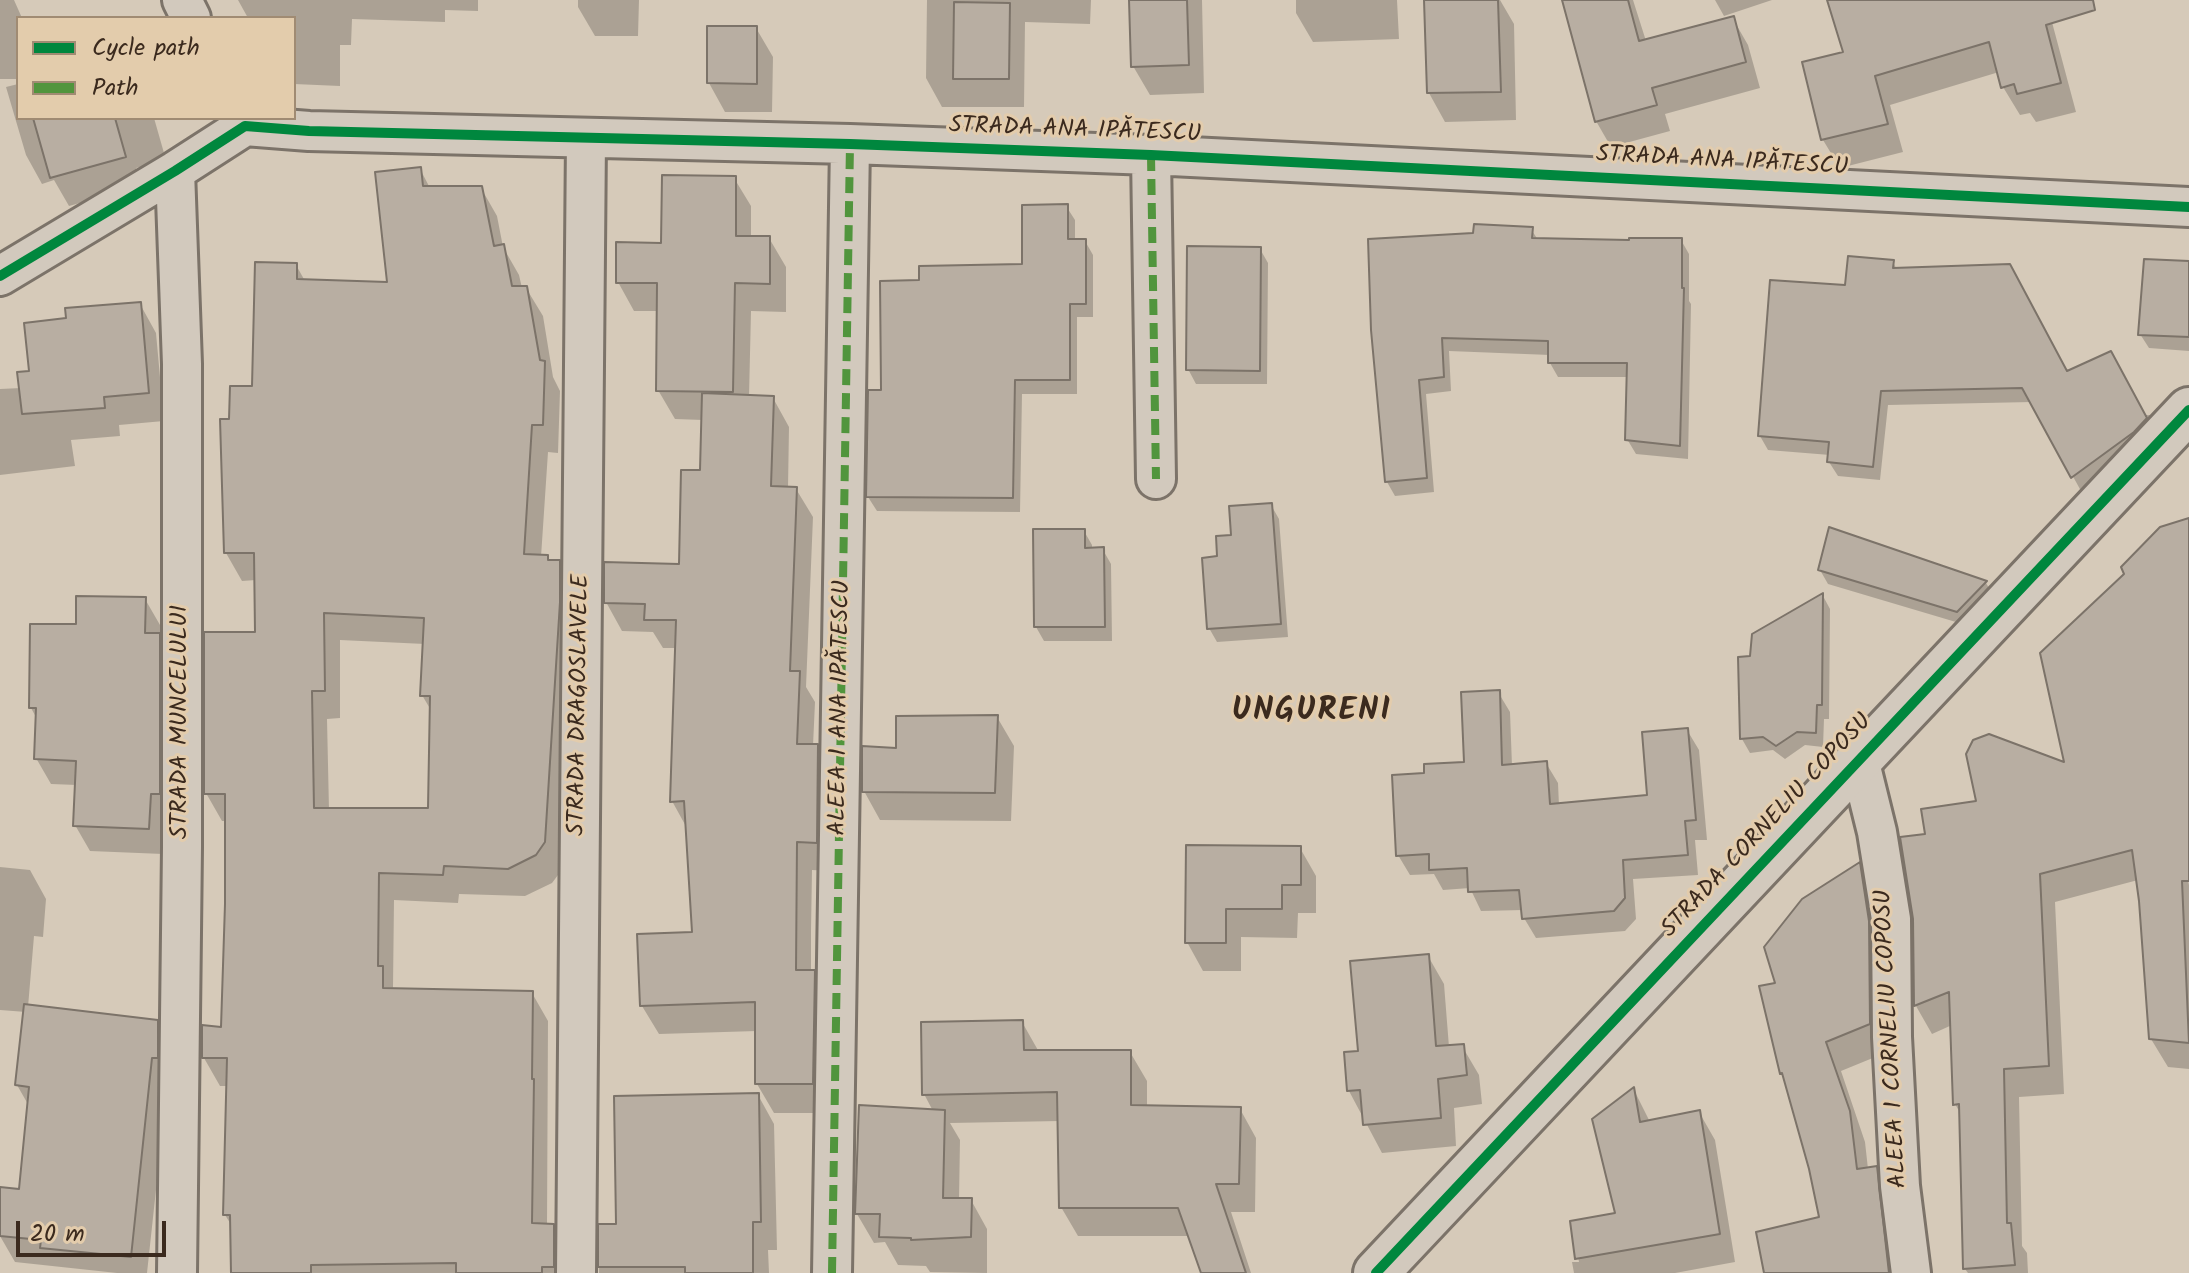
<!DOCTYPE html>
<meta charset="utf-8">
<style>
body{margin:0}
#map{position:relative;width:2189px;height:1273px;overflow:hidden;background:#d6cab9;font-family:Kalam,sans-serif}
canvas{display:block}
.legend{position:absolute;left:16px;top:16px;width:280px;height:104px;box-sizing:border-box;background:#e3ccac;border:2px solid #a08b73;margin:0;padding:10px 14px;list-style:none;font-size:24px;color:#3b2a1e}
.legend li{display:flex;align-items:center;gap:16px;height:40px}
.legend b{width:40px;border:2px solid #a08b73}
.scale{position:absolute;left:16px;top:1221px;width:150px;height:36px;box-sizing:border-box;border:4px solid #3b2a1e;border-top:0;padding-left:10px;font-size:24px;line-height:28px;white-space:nowrap;color:#3b2a1e;-webkit-text-stroke:6px #e3ccac;paint-order:stroke}
</style>
<div id="map">
<canvas width="2189" height="1273"></canvas>
<ul class="legend">
<li><b style="height:10px;background:#00873e"></b>Cycle path</li>
<li><b style="height:10px;background:#51953d"></b>Path</li>
</ul>
<div class="scale">20 m</div>
</div>
<script>
const g = document.querySelector('canvas').getContext('2d');
g.lineJoin = 'round';
function fillPath(path, color) {
  g.fillStyle = color;
  g.fill(path, 'evenodd');
}
function stroke(path, color, width, dash) {
  g.strokeStyle = color;
  g.lineWidth = width;
  g.lineCap = dash ? 'butt' : 'round';
  g.setLineDash(dash || []);
  g.stroke(path);
}
function label(font, color, halo, rows, align = 'center') {
  g.font = font + ' Kalam,sans-serif';
  g.lineWidth = 6;
  g.setLineDash([]);
  g.textBaseline = 'middle';
  g.strokeStyle = halo;
  g.fillStyle = color;
  for (const [text, x, y, turn = 0] of rows) {
    g.save();
    g.translate(x, y);
    g.rotate((+turn || 0) * Math.PI / 180);
    g.textAlign = isNaN(turn) ? turn : align;
    if (halo) g.strokeText(text, 0, 0);
    g.fillText(text, 0, 0);
    g.restore();
  }
}
const shadow = new Path2D(`
 M0,0H14L22,18H18V79H0Z
 M238,0H478V11L445,10V22L352,19L351,45H340V86L294,84V18H248Z
 M578,0H639L638,36H595L578,7Z
 M927,0H1091L1090,24L1025,22L1024,107H942L926,78Z
 M1131,0H1202L1204,93L1150,95L1133,66Z
 M1296,0H1397L1399,39L1313,42L1296,13Z
 M1426,0H1500L1514,24L1516,120L1445,122L1429,93Z
 M1564,0H1633L1646,41L1733,19L1748,45L1760,88L1665,114L1670,131L1611,147L1596,121Z
 M1715,0H1772L1724,16Z
 M1830,0H2043L2049,11L2076,112L2036,122L2030,113L2020,115L2003,87L1999,72L1890,105L1903,152L1840,168L1823,140L1804,63L1845,53Z
 M756,28L773,57L772,112H725L709,83Z
 M18,84V118H154L166,160L136,168L141,186L69,206L54,180L42,184L26,155L6,87Z
 M420,169L430,188H481L497,216L503,247L519,275L522,288H526L543,316L553,377L560,391L558,453L548,452L541,557H547L550,562H559L575,591L561,871L552,883L525,896L459,894L458,903L394,900L393,987L395,991L532,993L548,1021L547,1226H553L570,1254V1273H235L232,1226L225,1215L228,1086H220L204,1058L223,1030L227,821H222L206,793L258,634L256,580L242,581L226,553L231,421L254,388L296,265L305,281L389,285ZM340,640L425,644L422,695L432,712L430,810H329L327,719L340,718Z
 M734,178L751,206V238H769L786,267V312L751,311L749,397L773,398L789,427L788,488L796,489L813,517L806,687L815,702L813,746H817L834,775L832,871L812,870L811,931V972H814L830,1000L828,1113H774L757,1084V1031L659,1034L642,1006L695,934L688,830L672,801L677,648H663L653,632L622,631L606,602L681,566L702,472L703,420L675,419L658,390L659,311H634L618,282L663,245Z
 M1066,206L1075,220V241H1085L1093,255V317H1077V394H1022L1020,512L877,511L868,497L883,392L921,282L1024,266Z
 M1531,229L1538,240H1681L1689,254V301L1691,304L1688,459L1636,454L1627,439L1629,377H1558L1550,363V355L1449,351L1451,391L1426,394L1434,492L1395,496L1387,482L1373,330Z
 M1260,249L1268,263L1267,384H1196L1188,369Z
 M1893,262L1897,270L2066,374L2144,415H2151L2158,428L2144,443L2081,491L2032,402L1888,405L1880,480L1838,476L1829,462L1830,455L1768,450L1760,436L1847,288Z
 M2189,263V351L2149,348L2140,334Z
 M140,304L156,333L164,421L119,425L120,436L71,440L75,466L0,475V389L21,388L68,320Z
 M1271,505L1279,519L1288,637L1217,642L1209,628L1233,537Z
 M2189,521V876H2187L2189,885V1069L2168,1067L2151,1039L2138,880L2055,902L2064,1094L2019,1097L2022,1246L2027,1253L2028,1273H1968L1965,1269L1962,1116L1955,1104L1952,1025L1932,1034L1916,1006L1915,919L1927,836L1978,803L2067,766Z
 M1830,530L1986,583L1994,596L1966,625L1828,584L1820,570Z
 M1084,531L1092,545V550H1103L1111,564L1112,641H1044L1036,627Z
 M1823,596L1830,609L1829,719H1824L1823,747L1805,745L1785,759L1773,750L1750,753L1742,739L1752,658Z
 M145,599L160,625V636L174,661L163,854L90,851L75,825L77,785L51,784L36,758L37,719L31,708L78,626Z
 M1498,692L1510,712L1512,766L1546,763L1558,783L1559,806L1649,797L1687,730L1699,750L1707,840H1695L1698,875L1633,879L1636,919L1625,931L1536,938L1524,918L1523,910L1481,911L1470,888L1443,890L1434,874L1410,875L1398,855L1426,775L1466,764Z
 M997,717L1014,746L1011,821L880,820L864,791L898,750Z
 M1188,847L1300,848L1316,876V913H1298L1297,938L1241,937V971H1203L1187,942Z
 M1859,865L1875,893L1885,1053L1841,1071L1865,1142L1868,1169L1876,1168L1892,1197L1901,1273H1766L1822,1219L1811,1168L1786,1080L1782,1073L1778,985Z
 M0,867L30,870L46,899L43,937L34,936L28,1007L157,1022L173,1049L158,1160L159,1162L147,1273H117L15,1262L0,1236V1229L21,1191L29,1106L17,1085L26,1012L0,1010Z
 M1428,956L1444,984L1449,1047L1462,1046L1479,1075L1482,1104L1454,1108L1456,1146L1382,1153L1349,1091Z
 M1022,1022L1039,1052H1130L1147,1081V1108L1240,1109L1256,1138L1255,1212H1231L1251,1273H1203L1190,1236H1078L1061,1207L1060,1121L950,1123L960,1140L959,1200H971L987,1229V1273L930,1272L926,1266L898,1265L885,1242L874,1243L857,1214L933,1111L924,1094Z
 M1634,1090L1650,1122L1699,1112L1715,1140L1735,1262L1675,1273H1574L1572,1262H1579L1572,1223L1617,1215Z
 M758,1095L774,1124L777,1250H768L769,1273H599L600,1226H618Z`);
const building = new Path2D(`
 M1129,0H1187L1189,65L1131,67Z
 M1424,0H1498L1501,92L1427,93Z
 M1562,0H1628L1639,41L1734,16L1746,62L1652,88L1657,105L1595,122Z
 M1827,0H2093L2095,10L2046,25L2061,83L2017,94L2014,84L2001,88L1989,42L1875,76L1888,124L1821,140L1802,62L1843,52Z
 M954,2L1010,3L1009,79H953Z
 M707,26H757V84L707,83Z
 M33,118H115L126,157L50,178Z
 M421,167L423,186H482L494,246L504,244L512,286H527L540,360L545,361L543,425H532L524,554L548,555V560H560V602L545,842L536,855L508,869L444,866L443,875L379,873L378,966H383V988L533,991L532,1079H534L532,1223L554,1224V1267H542V1273H456V1263L311,1265V1273H231L230,1215H223L227,1058H202V1025L221,1027L225,904V794H204V632H255L254,553H224L220,419H229L230,386H252L255,262L297,263V279L387,282L375,172ZM324,613L424,618L420,696H430L428,808H314L312,691H325Z
 M662,175L736,176V236H770V284L735,283L733,392L656,391L657,283H616V242L661,243Z
 M1068,204V239H1086V304H1070V380H1015L1013,498L866,497L868,390H881L880,281L919,280V266L1022,264V205Z
 M1474,224L1533,227L1532,238L1629,240V238H1682V288H1684L1680,446L1625,440L1627,363H1548V341L1442,338L1444,377L1419,380L1427,478L1385,482L1371,330L1368,239L1473,233Z
 M1187,246L1261,247L1260,371L1186,370Z
 M1848,256L1894,260L1893,268L2010,264L2067,371L2111,351L2147,418L2134,432L2071,478L2022,388L1881,391L1873,467L1827,462L1829,442L1758,436L1770,280L1845,285Z
 M2144,259L2189,261V337L2138,335Z
 M141,302L149,393L104,397L105,408L22,414L17,372L29,371L24,323L66,318L65,308Z
 M702,393L774,396L771,486L797,487L790,671H800L797,744H818L817,843L797,842L796,970H815L813,1084H755V1002L640,1006L637,934L692,932L684,801L670,802L676,620H644L645,604L604,603V562L679,564L681,470H700Z
 M1272,503L1281,624L1207,629L1202,558L1217,556L1216,536L1231,535L1229,506Z
 M2189,518V881H2182L2189,1043L2149,1039L2139,901L2132,850L2040,874L2049,1066L2004,1069L2007,1223H2011L2015,1265L1963,1269L1959,1104L1953,1105L1949,992L1914,1006L1913,919L1900,837L1925,834L1921,809L1976,801L1966,754L1973,740L1989,734L2064,762L2040,653L2124,574L2121,567L2160,527Z
 M1829,527L1987,581L1957,612L1818,570Z
 M1033,529H1085V548L1104,547L1105,627H1034Z
 M1823,593L1822,705H1817L1816,733L1797,732L1776,746L1763,737L1740,739L1738,657L1750,656L1752,634Z
 M76,596L146,597L145,633H160V794H151L149,829L73,826L76,761L34,759L36,708H29L30,624H76Z
 M1500,690L1502,765L1547,761L1550,804L1647,795L1642,732L1688,728L1696,820L1685,821L1688,855L1623,860L1625,898L1614,911L1522,919L1519,890L1468,892L1467,868L1429,870V854L1396,856L1392,775L1424,773V764L1464,762L1461,692Z
 M998,715L995,793L862,792V746L896,748V716Z
 M1186,845L1301,846V885H1282V909H1226V943H1185Z
 M1860,862L1869,921L1870,1024L1826,1042L1850,1111L1857,1169L1877,1166L1889,1273H1764L1756,1232L1819,1217L1809,1169L1782,1073L1780,1074L1759,986L1775,983L1764,947L1802,899Z
 M1429,954L1436,1046L1464,1044L1467,1075L1438,1079L1441,1118L1363,1125L1360,1090L1347,1091L1344,1052L1358,1051L1350,961Z
 M24,1004L158,1020V1058H152L131,1257L40,1248L41,1240L0,1236V1187L19,1189L29,1087L15,1085Z
 M1023,1020L1024,1050H1131V1105L1241,1107L1239,1184H1216L1246,1273H1201L1178,1208H1059L1057,1092L922,1095L921,1022Z
 M1634,1087L1640,1122L1700,1110L1720,1234L1575,1259L1570,1221L1615,1213L1592,1119Z
 M759,1093L761,1222H753V1273H685V1267H598V1224H616L614,1096Z
 M859,1105L945,1110L943,1198H972L971,1237L911,1240V1238L879,1237L880,1214H855Z`);
const street = new Path2D(`
 M182,0L191,18
 M1151,155L1156,479
 M175,171L182,364V847L177,1273
 M0,276L175,171L245,126L309,131L850,144L1151,155L2189,207
 M1859,759L1877,832L1891,919L1892,1037L1900,1186L1911,1273
 M576,1273L586,138
 M832,1273L850,144`);
const secondary = new Path2D(`
 M1376,1273L2189,410`);
const quiet = new Path2D(`
 M1151,155L1156,479
 M832,1273L850,144`);
const cycleway = new Path2D(`
 M0,276L175,171L245,126L309,131L850,144L1151,155L2189,207
 M1376,1273L2189,410`);
const streetNames = [
 ["STRADA ANA IPĂTESCU",1075,132,2],
 ["STRADA ANA IPĂTESCU",1722,163,3],
 ["STRADA DRAGOSLAVELE",581,705,-89],
 ["ALEEA 1 ANA IPĂTESCU",842,708,-89],
 ["STRADA MUNCELULUI",182,722,-90],
 ["STRADA CORNELIU COPOSU",1768,827,-47],
 ["ALEEA 1 CORNELIU COPOSU",1893,1039,-93]
];
const districtNames = [
 ["UNGURENI",1312,714]
];
fillPath(shadow, '#0003');
fillPath(building, '#b8aea2');
stroke(building, '#7c7369', 2);
stroke(street, '#7c7369', 44);
stroke(secondary, '#7c7369', 50);
stroke(street, '#d2c9bd', 38);
stroke(secondary, '#d2c9bd', 44);
stroke(quiet, '#51953d', 8, [16, 8]);
stroke(cycleway, '#00873e', 10);
label('24px', '#3b2a1e', '#e3ccac', streetNames);
g.letterSpacing = '2px';
label('bold 32px', '#3b2a1e', '#e3ccac', districtNames);
g.letterSpacing = '0px';
</script>
